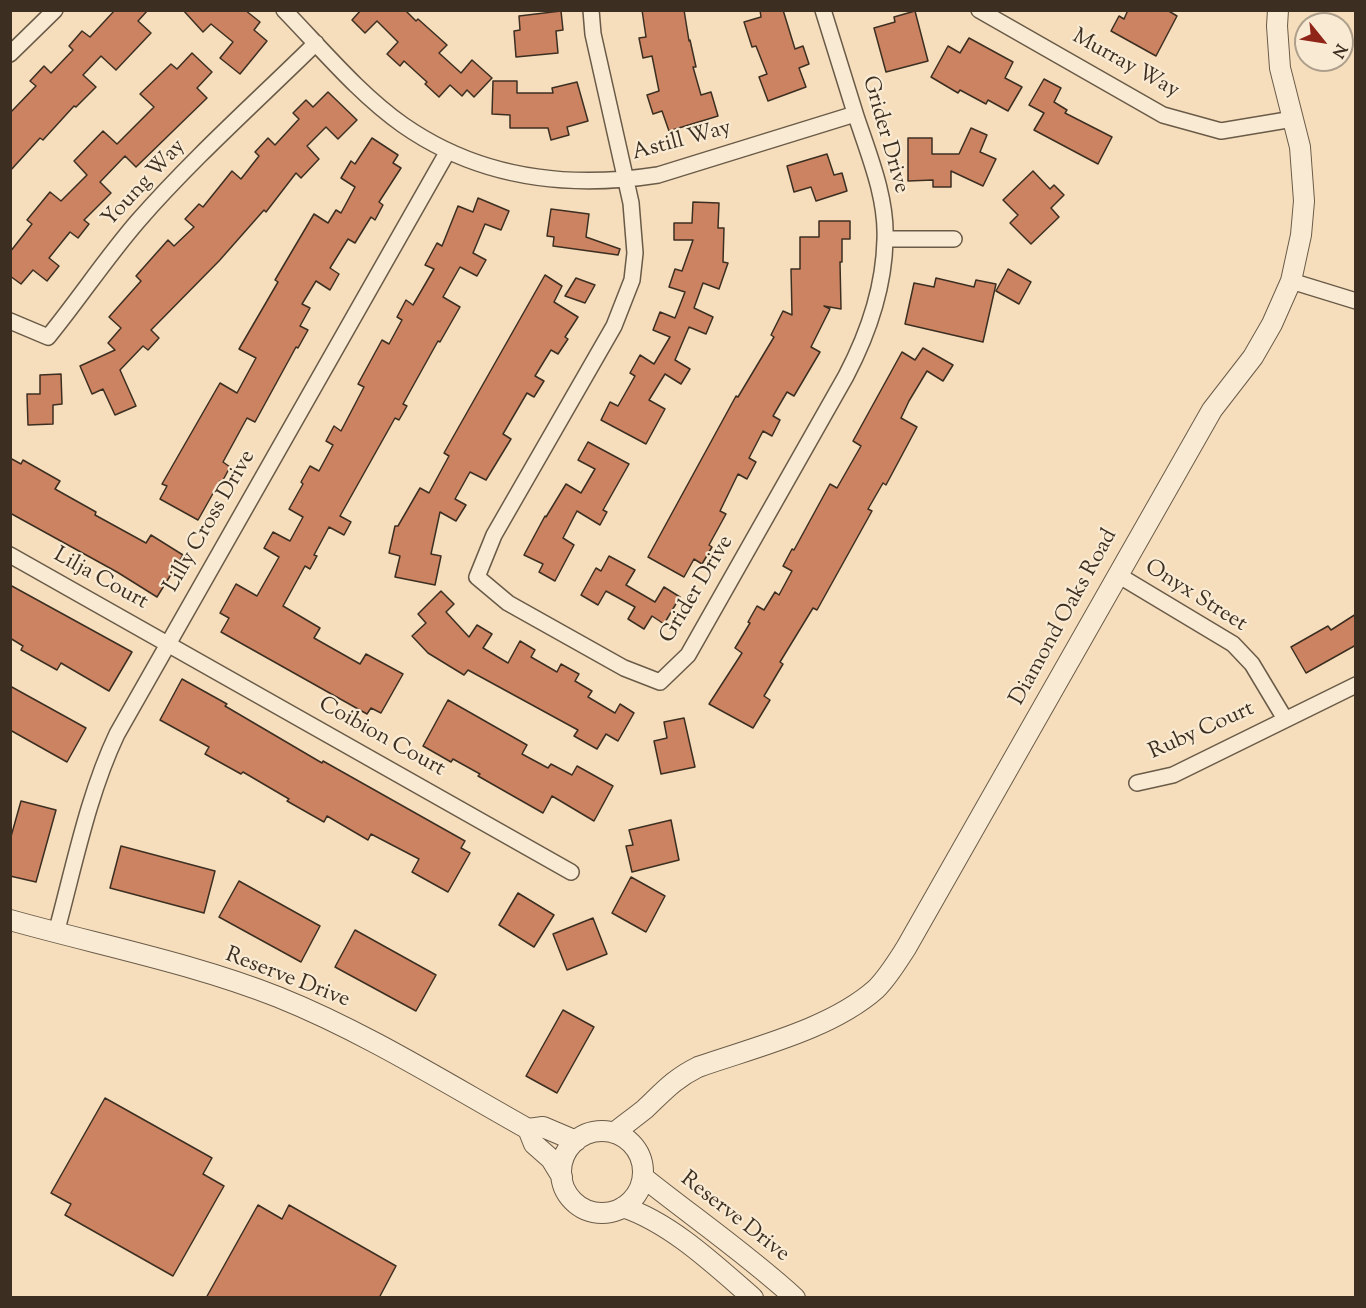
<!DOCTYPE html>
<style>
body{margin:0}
#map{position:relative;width:1366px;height:1308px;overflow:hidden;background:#f6debc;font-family:"Sorts Mill Goudy",serif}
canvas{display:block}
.frame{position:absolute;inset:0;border:12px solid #3c2f21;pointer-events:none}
.north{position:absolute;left:1294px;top:12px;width:60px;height:60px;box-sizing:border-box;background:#f9ead3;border:2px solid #ad9f8c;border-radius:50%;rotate:120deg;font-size:16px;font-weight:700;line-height:24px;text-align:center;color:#3c2f21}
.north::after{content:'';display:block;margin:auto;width:21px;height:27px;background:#8f2418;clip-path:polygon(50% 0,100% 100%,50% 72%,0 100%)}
</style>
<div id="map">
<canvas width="1366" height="1308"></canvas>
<div class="frame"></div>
<div class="north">N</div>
</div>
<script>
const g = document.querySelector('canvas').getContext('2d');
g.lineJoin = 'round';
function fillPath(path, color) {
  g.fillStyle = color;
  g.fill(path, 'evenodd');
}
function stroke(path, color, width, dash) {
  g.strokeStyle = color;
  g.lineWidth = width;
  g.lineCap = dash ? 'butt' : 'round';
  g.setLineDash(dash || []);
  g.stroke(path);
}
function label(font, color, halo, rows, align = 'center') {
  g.font = font + ' "Sorts Mill Goudy",serif';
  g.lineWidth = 4.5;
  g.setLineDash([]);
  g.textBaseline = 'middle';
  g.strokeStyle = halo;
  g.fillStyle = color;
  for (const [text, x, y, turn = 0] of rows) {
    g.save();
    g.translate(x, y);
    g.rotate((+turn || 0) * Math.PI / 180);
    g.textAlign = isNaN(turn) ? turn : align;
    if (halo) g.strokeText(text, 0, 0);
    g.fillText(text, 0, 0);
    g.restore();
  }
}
const building = new Path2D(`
 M115,10H148L138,21L151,33L116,70L101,56L83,75L96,87L76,107L74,106L43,140L40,138L10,171V113L36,86L30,81L44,66L51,73L73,50L69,46L82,31L90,37Z
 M183,10H245L260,22L254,30L267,41L240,74L220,58L233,42L211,24L203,32Z
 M361,10H405L416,21L418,19L447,45L439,53L461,73L472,60L492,78L474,97L467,90L462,96L450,85L439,97L425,84L427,82L404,61L400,66L387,54L398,42L377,21L365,33L352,20Z
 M642,10H684L689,41L690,40L696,67H693L701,95L711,92L718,116L669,131L662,111L653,114L647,95L659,91L652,56L643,58L639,38L646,37Z
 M760,10H783L795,49L803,46L809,64L799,68L806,87L768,101L759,77L767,74L756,46L752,47L744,22L761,17Z
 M1128,10H1167L1177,16L1156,56L1111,31L1119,16L1124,19Z
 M561,11L563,30L556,31L558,53L516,57L514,31L520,30L519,16Z
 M915,11L928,61L886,72L874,28L895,22L894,17Z
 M969,38L1013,62L1005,78L1022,87L1008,111L988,100L986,104L960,90L958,93L931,77L948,46L960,53Z
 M192,53L212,72L197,88L207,98L136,167L125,156L100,182L111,193L84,220L89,224L78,238L70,232L49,258L59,266L47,281L33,270L21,284L10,276V252L32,224L27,220L50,192L61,201L87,175L74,161L103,131L117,144L154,107L140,94L171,64L177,69Z
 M1044,79L1061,88L1054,102L1067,110L1065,113L1112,137L1098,164L1034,130L1044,113L1029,105Z
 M493,81H517V93H553L552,88L577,82L588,121L567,127L569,135L551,140L548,128H510V115L492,114Z
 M328,92L357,120L338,139L326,127L307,146L319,159L301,178L296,173L266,212L264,210L219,261L151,330L159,338L148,350L143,346L120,370L136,406L115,415L103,389L92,394L80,366L115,350L108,343L121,328L109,317L141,281L136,276L168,240L174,246L194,227L185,219L199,204L203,207L232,171L241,179L259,156L255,152L268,138L275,145L299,119L293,113L306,100L313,107Z
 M971,128L987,135L980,152L996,159L983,186L951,171V187H933V180L908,181V138H932V154H959Z
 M372,138L398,155L393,163L401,168L379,202L383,205L375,220L371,217L355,243L348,239L330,268L339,274L330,290L316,281L302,304L310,308L300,326L308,330L298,348L296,347L255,422L247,418L223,462L230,467L222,482L220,481L198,520L160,499L167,486L162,484L220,383L237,393L256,358L239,349L278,282L275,280L314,214L328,223L336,210L341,213L355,187L341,178L351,161L355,164Z
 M827,154L834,175L842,173L847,191L816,201L811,187L794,192L787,166Z
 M1033,171L1050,189L1054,185L1064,195L1051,208L1059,217L1031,244L1010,223L1018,215L1003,200Z
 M478,198L509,211L501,230L485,224L473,253L486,260L477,276L460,267L443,297L460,307L440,342L438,341L403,404L407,406L399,420L395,418L340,516L351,522L344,535L329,527L314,555L317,556L310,569L305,566L283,606L320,628L314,638L360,664L366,654L403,674L381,713L371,708L367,714L221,632L229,618L220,613L236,584L257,596L279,557L264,548L273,532L290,541L303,517L289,509L303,484L301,482L310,466L319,471L333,445L326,441L334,426L341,431L364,387L358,384L382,340L389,344L402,320L397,317L406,300L413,305L434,269L425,265L437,243L442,246L458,206L473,212Z
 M693,202L719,203L718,228H724L723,262L728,263L719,289L703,283L694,308L713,317L706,334L689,327L675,360L690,369L681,384L665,374L649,400L665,409L646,444L601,420L610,402L618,406L635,376L630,373L640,355L654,364L670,337L653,330L660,312L675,318L685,292L669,287L675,269L682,271L693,240H674V223H692Z
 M551,209L589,214L586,237L620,249L618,255L553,246L554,237L547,236Z
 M819,221H850V239H842V262H840L841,309L824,306L830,309L811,347L820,352L794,396L787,392L773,416L780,420L772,436L763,431L749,458L756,462L747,479L738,474L720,511L726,514L709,545L712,547L702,564L694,559L684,577L648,557L736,396L738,397L774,337L771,335L783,311L792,315L791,269H800V237H819Z
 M1008,269L1031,282L1019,304L996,291Z
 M545,275L562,286L554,302L578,317L565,337L568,339L558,354L551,350L535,376L544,381L534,397L527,393L510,422L503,434L511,439L486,480L470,472L455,499L466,505L456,521L440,512L431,554L441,556L435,585L395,577L400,556L389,553L395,526H398L420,488L429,493L449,456L444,453Z
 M576,278L595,285L585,303L565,296Z
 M936,278L974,287L976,280L996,284L983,342L905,324L914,283L934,287Z
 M923,348L953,365L943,381L927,371L909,401L901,418L917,427L886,485L883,483L868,509L872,511L817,610L813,608L780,662L783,664L764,696L770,700L753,728L709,704L742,653L735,648L750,623L748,622L757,606L764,610L775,592L779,595L792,571L783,566L792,549L794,550L830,484L837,488L861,446L853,441L902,352L915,360Z
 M61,374L62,404L53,405V424L28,425L27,394H40V375Z
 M588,442L629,464L603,510L607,512L600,525L577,511L563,538L574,545L555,581L539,572L543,564L524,555L545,516L546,517L566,484L581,493L595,469L578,460Z
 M10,458L21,464L23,460L60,481L55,489L96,512L95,515L146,543L151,535L183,555L157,597L117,572L10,513Z
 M609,556L635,570L626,585L655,602L664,587L680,597L664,624L652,616L644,629L628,619L635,607L606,591L598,605L581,595L596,568L601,571Z
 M10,585L132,652L109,691L61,663L57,670L21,650L23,646L10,638Z
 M441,591L454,604L446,612L469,637L477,625L492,634L483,648L508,663L520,641L535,650L531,657L557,672L561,664L579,674L575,681L592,691L588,697L615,713L620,704L634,713L618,741L606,734L597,749L574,736L578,730L468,670L464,675L428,653L412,636L426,623L418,614Z
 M1356,614V645L1306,673L1291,647L1328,626L1331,630Z
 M182,679L227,704L225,706L322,763L323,761L465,841L461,848L470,853L448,892L412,872L419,859L371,834L368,840L327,816L324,822L287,801L289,799L243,772L241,774L205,754L209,747L160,720Z
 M10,686L86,728L67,762L10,730Z
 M448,700L527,745L522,754L548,768L551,764L572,775L577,766L613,786L594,821L552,796L543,813L478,776L480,774L453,759L451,762L423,746Z
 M684,718L695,767L661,774L654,741L667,738L664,722Z
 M21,801L56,810L36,882L10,876V840Z
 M671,820L679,860L632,872L626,846L633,845L629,830Z
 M121,846L215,871L204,913L110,888Z
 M631,877L665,896L646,932L612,913Z
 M239,881L320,926L301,962L219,917Z
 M518,893L554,915L534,947L499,925Z
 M593,918L607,954L567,970L553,934Z
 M355,930L436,975L416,1011L335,967Z
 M563,1010L594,1027L557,1093L526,1076Z
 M105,1098L212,1158L203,1174L224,1186L173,1276L65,1215L71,1204L51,1193Z
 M258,1205L282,1219L289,1205L396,1266L379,1298H206Z`);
const minor = new Path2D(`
 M284,10C322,49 359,94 403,125C479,178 568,189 658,175L855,114
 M591,10L593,34L631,203L635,253L632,280L614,326L494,535L477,577L508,603L624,668L660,682L688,655L846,376C868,334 884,288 885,240C887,198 869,155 856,116C845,81 834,46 823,10
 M979,10L1163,115L1221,131L1293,119
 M10,54L55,10
 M885,239H954
 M1291,281L1356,301
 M10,321L48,337C79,299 106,258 138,221C193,158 256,102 316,43
 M10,555L571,872
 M1118,575L1233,644L1252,664L1285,719
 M1137,783L1173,775L1356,685
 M56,933C74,867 88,795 117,734L448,151`);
const tertiary = new Path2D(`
 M10,920C99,945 192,963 278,997C365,1032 446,1083 528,1129L543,1127L576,1141
 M528,1129L534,1144L551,1159L562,1177
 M561 1172a41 41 0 1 1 82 0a41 41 0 1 1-82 0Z
 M614,1133C624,1125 635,1117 645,1109C664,1091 674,1079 698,1067C755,1047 831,1029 876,989C888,977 897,962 906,948L1212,410L1253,357L1272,324L1291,281L1301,235L1304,201L1300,147L1280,68L1277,26L1278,10
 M643,1177C693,1217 747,1254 795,1298
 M623,1207C671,1223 715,1265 753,1298`);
const streetNames = [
 ["Murray Way",1125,65,29],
 ["Grider Drive",884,135,74],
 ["Astill Way",682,142,-15],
 ["Young Way",145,184,-47],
 ["Lilly Cross Drive",211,522,-60],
 ["Lilja Court",100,580,29],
 ["Grider Drive",698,590,-59],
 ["Onyx Street",1195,597,32],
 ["Diamond Oaks Road",1065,618,-61],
 ["Ruby Court",1202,732,-24],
 ["Coibion Court",381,738,29],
 ["Reserve Drive",287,979,21],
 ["Reserve Drive",734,1218,38]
];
fillPath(building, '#cc8362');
stroke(building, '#3c2f21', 1.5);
stroke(minor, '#6a5b48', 18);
stroke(tertiary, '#6a5b48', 22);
stroke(minor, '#f9ead3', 15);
stroke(tertiary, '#f9ead3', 20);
label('22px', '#3c2f21', '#f9ead3', streetNames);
</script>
